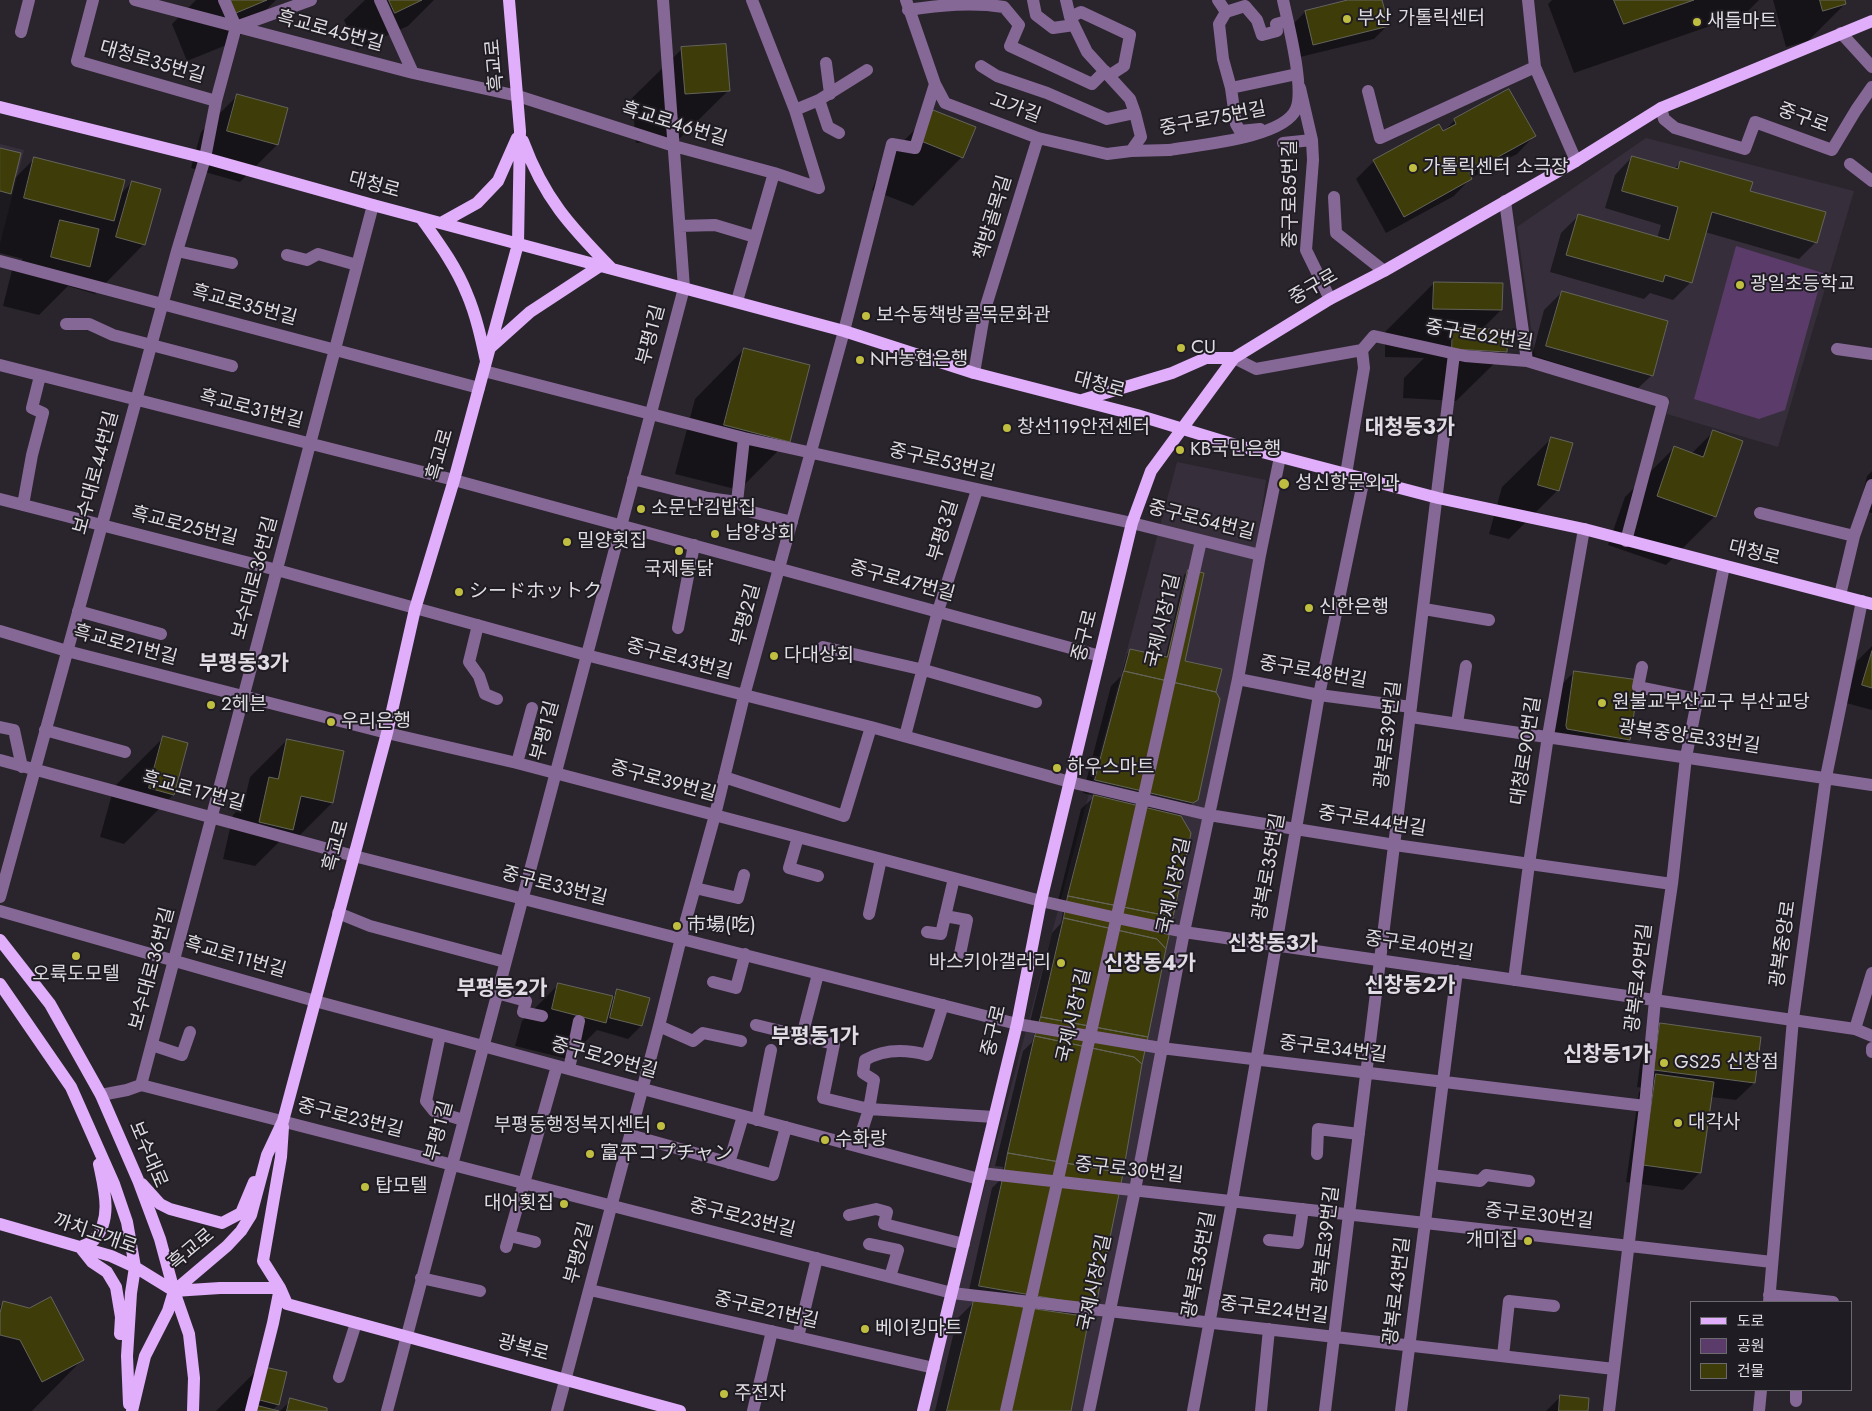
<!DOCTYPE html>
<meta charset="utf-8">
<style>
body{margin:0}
#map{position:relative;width:1872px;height:1411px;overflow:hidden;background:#2a252d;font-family:Jost,"Noto Sans KR",sans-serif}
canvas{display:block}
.legend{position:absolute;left:1690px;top:1301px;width:162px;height:90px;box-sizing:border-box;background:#201c23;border:1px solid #6c696f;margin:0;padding:6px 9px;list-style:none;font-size:15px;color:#dfdce1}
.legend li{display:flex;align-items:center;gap:10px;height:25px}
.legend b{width:25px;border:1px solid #6c696f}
</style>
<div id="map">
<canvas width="1872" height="1411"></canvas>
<ul class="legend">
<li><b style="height:6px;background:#e0aefb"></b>도로</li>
<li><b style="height:14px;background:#5a3b6a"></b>공원</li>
<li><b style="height:14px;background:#3e3d0a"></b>건물</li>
</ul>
</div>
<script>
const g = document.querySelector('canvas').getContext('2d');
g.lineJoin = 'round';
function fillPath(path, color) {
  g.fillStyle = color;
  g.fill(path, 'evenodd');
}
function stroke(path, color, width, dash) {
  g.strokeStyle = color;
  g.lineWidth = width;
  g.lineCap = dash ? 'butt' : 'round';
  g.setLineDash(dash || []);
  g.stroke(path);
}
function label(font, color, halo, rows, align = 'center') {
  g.font = font + ' Jost,"Noto Sans KR","Noto Sans JP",sans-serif';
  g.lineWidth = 4;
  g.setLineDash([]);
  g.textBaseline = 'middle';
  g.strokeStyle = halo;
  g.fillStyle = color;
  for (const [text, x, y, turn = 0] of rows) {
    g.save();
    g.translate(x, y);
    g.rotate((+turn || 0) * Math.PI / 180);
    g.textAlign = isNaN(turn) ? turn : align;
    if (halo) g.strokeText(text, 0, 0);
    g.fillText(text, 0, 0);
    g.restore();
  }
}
const built = new Path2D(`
 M1646,138L1854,191L1778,447L1667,414L1670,399L1535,356L1517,227Z
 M0,144L24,150L0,244Z
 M1177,462L1266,480L1238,679L1089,1411H925Z`);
const green = new Path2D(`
 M1736,246L1823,273L1785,410L1759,419L1694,399Z`);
const shadow = new Path2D(`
 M196,0H276L234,42L187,61L172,24Z
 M365,0H434L408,26L357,49L344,20Z
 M1354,0H1381L1387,26L1374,39L1300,57L1292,25L1305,12Z
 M1552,0H1759L1745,14L1574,73L1548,4Z
 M1773,0H1844L1845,4L1808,41L1786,47Z
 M682,49L729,90L679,139L636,143L632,98Z
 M238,95L277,145L240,182L191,168L201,132Z
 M933,111L962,157L913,206L872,190L884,161Z
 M1455,120L1534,136L1517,154L1471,178L1454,196L1386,233L1356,179L1374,161L1442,133Z
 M0,149L13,180L35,158L120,195L132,182L144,244L95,294L68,286L39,315L3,306L12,270L23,259L0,253Z
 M1632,157L1674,169L1680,163L1749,191L1816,242L1799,259L1705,232L1691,282L1673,300L1650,293L1644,299L1550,272L1561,233L1578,216L1657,238L1661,225L1605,208L1615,175Z
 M1434,283L1501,310L1481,330L1506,352L1456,401L1403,398L1404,378L1424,358L1385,357V332Z
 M1562,292L1652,375L1634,392L1530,363L1544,310Z
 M744,349L788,441L739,490L675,474L695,399Z
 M1713,432L1715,516L1666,565L1608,545L1625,497L1674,448L1691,454Z
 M1552,438L1558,490L1509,539L1489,534L1502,487Z
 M1872,471V513L1859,510L1867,476Z
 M1188,571L1184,662L1215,692L1197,799L1179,816L1082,1313L1076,1316L1070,1411H935L957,1319L976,1300L967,1299L992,1188L1001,1179L1003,1167L995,1166L1023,1051L1032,1042L1035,1031L1028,1030L1052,933L1061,923L1063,911L1056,909L1081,809L1095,796L1083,793L1111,686L1122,675H1121L1127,654L1131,650L1165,658L1184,575Z
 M1872,646V710L1846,703L1857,661Z
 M1574,672L1629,739L1616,752L1553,739L1561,685Z
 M163,738L173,795L124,844L100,837L114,787Z
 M287,740L332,803L295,840L284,837L255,866L223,859L233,815L244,803L250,777Z
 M559,984L611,997L618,991L648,999L641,1026L628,1039L597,1030L568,1059L515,1046L522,1021Z
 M1660,1024L1754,1083L1736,1100L1711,1097L1700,1172L1683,1190L1626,1182L1639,1092L1643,1088L1637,1087L1643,1042Z
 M3,1303L82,1360L32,1411H0V1306Z
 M260,1367L278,1405L272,1410L274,1411H216Z
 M1561,1396L1587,1411H1546Z
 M291,1400L325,1411H280Z`);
const building = new Path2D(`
 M231,0H267L236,13Z
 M389,0H422L395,13Z
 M1348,0H1382L1389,26L1313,45L1305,11Z
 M1614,0H1694L1624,24Z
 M1820,0H1845L1846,4L1823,11Z
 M726,44L730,91L685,94L681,47Z
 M1509,89L1536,136L1469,173L1472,179L1404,217L1373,160L1439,124L1443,131L1456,124L1454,119Z
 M237,94L288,108L278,145L227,131Z
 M933,110L976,127L963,158L921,141Z
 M0,148L21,153L11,194L0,191Z
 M1632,156L1678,169L1680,161L1753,182L1750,191L1826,212L1817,243L1712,212L1692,283L1665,275L1663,282L1566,255L1578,214L1669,240L1678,207L1622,191Z
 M34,157L125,180L114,221L24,198Z
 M132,181L161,189L145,245L116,237Z
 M60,220L99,229L90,267L51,257Z
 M1434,282L1503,283L1502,310L1433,309Z
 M1562,291L1668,321L1653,376L1546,346Z
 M1453,327L1508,330L1507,352L1452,349Z
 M744,348L810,365L790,442L724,425Z
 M1713,430L1743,441L1716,517L1657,496L1674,446L1703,457Z
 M1551,437L1573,443L1559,491L1538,485Z
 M1188,570L1204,573L1185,661L1222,669L1216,692L1124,671L1130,649L1167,657Z
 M1872,651V688L1862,685Z
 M1124,671L1216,692L1220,699L1198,800L1193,803L1095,780Z
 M1574,671L1639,680L1630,740L1567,729L1566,726Z
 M163,736L188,743L174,795L149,788Z
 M287,739L344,751L333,803L301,796L293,830L259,822L269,777L278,779Z
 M1094,795L1181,816L1191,833L1173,917L1068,896Z
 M1068,896L1173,917L1166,949L1157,939L1064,918Z
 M1064,918L1157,939L1166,949L1148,1037L1041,1017Z
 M558,983L613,996L606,1023L552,1009Z
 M617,989L650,998L642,1026L610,1018Z
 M1041,1017L1148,1037L1142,1064L1134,1057L1035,1036Z
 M1660,1023L1761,1037L1755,1083L1654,1070Z
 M1035,1036L1134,1057L1142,1064L1123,1173L1008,1153Z
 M1656,1074L1714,1082L1701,1173L1643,1165Z
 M1008,1153L1123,1173L1119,1194L1004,1174Z
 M1004,1174L1119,1194L1097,1300L1089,1305L979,1286Z
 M51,1297L84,1360L42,1382L20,1340L0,1335V1313L3,1301L29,1308Z
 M974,1300L1083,1316L1088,1323L1071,1411H947Z
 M260,1366L287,1372L279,1405L252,1398Z
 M1560,1395L1589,1398L1588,1411H1559Z
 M290,1398L327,1408V1411H287Z
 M255,1405L279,1411H254Z`);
const minor = new Path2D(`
 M93,0L77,61L216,101
 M135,0L413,73L518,96L674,146L774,173L819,188
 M224,0L236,27
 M380,0L413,73
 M752,0L795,110L819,188
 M906,0L935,84L945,103L1038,138L1107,154L1131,151L1169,150
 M1033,0L1036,15L1053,28L1074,25
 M1066,0L1070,17L1087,52L1130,99L1135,113L1141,137L1131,151
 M1218,0L1226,12L1219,24L1223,59L1231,88L1236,124L1240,131L1260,129
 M1528,0L1535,67L1576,161
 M908,10C941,5 972,2 1004,7L1019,25L1010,46L1092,84L1105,71
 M1226,12L1245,6L1257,20L1262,35L1277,31L1276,24L1287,21
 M1070,17L1081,12L1130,35L1124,66L1110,75
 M236,27L311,0
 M21,32L29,0
 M1841,33L1872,67
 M826,63L830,94
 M981,66L997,76L1047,93L1107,119L1135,113
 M1231,88L1297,74
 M1300,88L1312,140L1313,160L1306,250L1330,299
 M1368,91L1380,138L1535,67
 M819,100L828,127L839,133
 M1661,108L1664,119L1675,128L1745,149L1755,122L1832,150L1856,110L1872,87
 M795,110L819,100L867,70
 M1283,143L1312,140
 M1850,164L1872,181
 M1334,197L1336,233L1384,271
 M1505,201L1527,361
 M680,226L715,225L755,237
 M177,251L232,263
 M287,255L307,260L318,254L357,265
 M0,261L479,388
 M737,301L774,173
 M66,324H89L113,335L232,366
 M1837,349L1872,354
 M1234,358L1256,369L1362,350L1374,336L1465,356L1527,361L1663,402L1626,541
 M0,365L454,480L1100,656
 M484,371L744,438L1132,523L1260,555
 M974,373L985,309L1038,138
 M1346,474L1364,368L1362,350
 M633,479L708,498L737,502L752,512L792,522
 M0,499L277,570L586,655L871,727L1070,782L1209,815L1395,845L1672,884
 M737,502L744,438
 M23,505L32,455L43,413L32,408L40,376
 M1760,513L1854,536
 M1840,595L1854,536L1872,485
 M1424,609L1489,620
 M78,611L161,634
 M478,625L469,662L479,676L485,694L497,699
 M678,628L694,545
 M0,631L67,651L387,733L517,763L1041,901L1117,918L1184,932L1855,1029L1872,973
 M823,647L924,670L1036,702
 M1642,667L1638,687L1697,699
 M1238,679L1319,695L1411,707
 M1411,717L1872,785
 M1457,723L1466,666
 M0,727L14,730L22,767
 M45,730L125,752
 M905,736L938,611L977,490
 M0,760L354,856L1017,1024L1161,1048L1645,1106
 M517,763L532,708
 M724,777L844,816L871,727
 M798,837L789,868L818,876
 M695,888L738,898L744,875
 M0,897L177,251L205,158L216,101L236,27
 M0,911L315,1001L979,1179
 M338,913L370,926L505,962
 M869,914L881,859
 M945,916L967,920L960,954
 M927,932L941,934L954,878
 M1514,980L1529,864L1548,736L1584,529
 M713,982L736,988L745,954
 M497,993L526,1001L523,1012L542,1016
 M756,1025L834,1044L823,1098L869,1109L994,1117
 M659,1026L693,1041L703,1033L741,1041
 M1855,1029L1872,1036
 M440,1035L426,1101L434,1111L463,1120
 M802,1036L818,974
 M152,1045L182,1055L190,1032
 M1872,1048V1052
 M569,1069L579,1021
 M141,1085L952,1293L1614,1369
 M141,1085L373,205
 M101,1095L127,1090L141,1085
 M757,1120L771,1050
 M630,1135L773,1175L786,1127
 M857,1146L869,1109L874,1080L863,1073L865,1060C884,1049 905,1049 927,1055L943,1005
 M1317,1154L1318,1129L1359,1134
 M729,1163L743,1116
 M981,1173L1772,1262
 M1431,1175L1480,1181L1486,1175L1529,1181
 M849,1215L876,1209L887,1212L884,1224L964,1244
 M510,1236L535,1242
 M1269,1240L1298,1243L1303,1209
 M869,1244L898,1250L890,1277
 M506,1247L557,1066
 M421,1278L480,1291
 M590,1290L934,1368
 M1769,1295L1833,1302
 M1769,1302L1793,1019L1826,777L1862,601
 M798,1337L817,1258
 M1503,1356L1509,1301L1554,1306
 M339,1377L356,1323
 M1796,1401V1390
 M387,1411L684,288L663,0
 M557,1411L659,1026L681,938L715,815L744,696L844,331L892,144L915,148L935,84
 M753,1411L772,1331
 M1006,1411L1201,541
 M1089,1411L1135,1190L1184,932L1238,679L1260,555L1280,457
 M1193,1411L1232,1201L1319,695L1364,478
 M1261,1411L1269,1329
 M1325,1411L1454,354
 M1401,1411L1457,971
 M1609,1411L1645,1106L1655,1000L1672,884L1686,757L1724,566
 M1759,1411L1761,1390`);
const major = new Path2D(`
 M0,107L205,158L373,205L844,331L974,373L1137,415L1239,446L1438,498L1584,529L1872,604
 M523,141C544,198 570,226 612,269
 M421,218C438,242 456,266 467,294C476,315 481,338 486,361
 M441,223L477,203L498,181L517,138
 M491,347L530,312L600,266
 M1082,400L1172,373L1206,358H1234
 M0,940L50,1004L101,1095L138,1180L160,1239L174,1291L189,1334L194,1378L193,1411
 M0,984L71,1087L114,1184L127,1222L135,1267L131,1293L127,1356L129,1404
 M283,1127L281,1157L263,1261L280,1288L287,1304L680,1411
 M99,1164C104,1188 113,1219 94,1240C91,1243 85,1245 80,1247L92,1262L107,1272L116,1287L121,1317L120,1334
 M142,1184L160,1204L170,1209L222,1223L241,1213L254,1182
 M0,1224L111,1256L135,1267L174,1291
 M174,1291L220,1288H280
 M132,1411L145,1356L168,1311L174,1291L227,1246L241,1231L251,1215L267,1155L283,1121L387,733L415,609L454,480L518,244L520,131L509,0
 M251,1411L273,1323L280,1288
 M923,1411L1017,1024L1041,901L1100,656L1132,523L1151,471L1234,358L1330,299L1384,271L1576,161L1661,108L1872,21`);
const minorBridge = new Path2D(`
 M1169,150C1198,145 1284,138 1296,109C1305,89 1288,23 1283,0`);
const markers = [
 [1347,19,5,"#c0be40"],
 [1697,22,5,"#c0be40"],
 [1413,168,5,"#c0be40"],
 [1740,285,5,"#c0be40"],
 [866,316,5,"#c0be40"],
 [1181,348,5,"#c0be40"],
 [860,360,5,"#c0be40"],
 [1007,428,5,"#c0be40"],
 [1180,450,5,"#c0be40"],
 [1284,484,6,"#c0be40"],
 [641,509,5,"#c0be40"],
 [715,534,5,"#c0be40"],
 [567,542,5,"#c0be40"],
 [679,551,5,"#c0be40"],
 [459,592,5,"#c0be40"],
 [1309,608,5,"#c0be40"],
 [774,656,5,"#c0be40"],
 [1602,703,5,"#c0be40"],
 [211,705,5,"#c0be40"],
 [331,722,5,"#c0be40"],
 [1057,768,5,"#c0be40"],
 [677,926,5,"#c0be40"],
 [76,956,5,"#c0be40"],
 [1061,963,5,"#c0be40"],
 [1664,1063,5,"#c0be40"],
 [1678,1123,5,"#c0be40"],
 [661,1126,5,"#c0be40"],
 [825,1140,5,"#c0be40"],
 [590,1154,5,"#c0be40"],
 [365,1187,5,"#c0be40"],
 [564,1204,5,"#c0be40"],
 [1528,1241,5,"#c0be40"],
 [865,1329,5,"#c0be40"],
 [724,1394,5,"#c0be40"]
];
const poiNames = [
 ["부산 가톨릭센터",1357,19],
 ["새들마트",1707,22],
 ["가톨릭센터 소극장",1423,168],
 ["광일초등학교",1750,285],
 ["보수동책방골목문화관",876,316],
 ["CU",1191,348],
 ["NH농협은행",870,360],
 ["창선119안전센터",1017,428],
 ["KB국민은행",1190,450],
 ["성신항문외과",1295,484],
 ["소문난김밥집",651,509],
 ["남양상회",725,534],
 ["밀양횟집",577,542],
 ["국제통닭",679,570,"center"],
 ["シードホットク",469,592],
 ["신한은행",1319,608],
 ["다대상회",784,656],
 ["원불교부산교구 부산교당",1612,703],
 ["2헤븐",221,705],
 ["우리은행",341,722],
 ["하우스마트",1067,768],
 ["市場(吃)",687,926],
 ["바스키아갤러리",1051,963,"right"],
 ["오륙도모텔",76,975,"center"],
 ["GS25 신창점",1674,1063],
 ["대각사",1688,1123],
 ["부평동행정복지센터",651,1126,"right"],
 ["수화랑",835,1140],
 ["富平コプチャン",600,1154],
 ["탑모텔",375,1187],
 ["대어횟집",554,1204,"right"],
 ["개미집",1518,1241,"right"],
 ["베이킹마트",875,1329],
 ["주전자",734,1394]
];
const streetNames = [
 ["흑교로45번길",330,32,15],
 ["대청로35번길",152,63,16],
 ["흑교로",496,65,-95],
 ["고가길",1015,109,20],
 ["중구로",1803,119,20],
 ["중구로75번길",1213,120,-11],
 ["흑교로46번길",674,125,17],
 ["대청로",374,186,15],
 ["중구로85번길",1291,194,-90],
 ["책방골목길",994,218,-73],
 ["중구로",1314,288,-30],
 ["흑교로35번길",244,306,15],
 ["부평1길",652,335,-75],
 ["중구로62번길",1479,336,9],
 ["대청로",1099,386,15],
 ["흑교로31번길",251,410,14],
 ["흑교로",441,455,-74],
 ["중구로53번길",942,463,13],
 ["보수대로44번길",97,473,-75],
 ["중구로54번길",1201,521,14],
 ["흑교로25번길",184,527,14],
 ["부평3길",944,531,-73],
 ["대청로",1754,554,14],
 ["보수대로36번길",256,578,-75],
 ["중구로47번길",902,582,15],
 ["부평2길",747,615,-75],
 ["국제시장1길",1164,621,-77],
 ["중구로",1086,636,-76],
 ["흑교로21번길",125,646,15],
 ["중구로43번길",679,660,15],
 ["중구로48번길",1313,673,10],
 ["부평1길",546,731,-75],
 ["광복로39번길",1389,735,-83],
 ["광복중앙로33번길",1689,738,8],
 ["대청로90번길",1527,751,-81],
 ["중구로39번길",663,782,15],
 ["흑교로17번길",193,792,15],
 ["중구로44번길",1372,822,9],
 ["흑교로",337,846,-75],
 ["광복로35번길",1270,867,-80],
 ["국제시장2길",1175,886,-78],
 ["중구로33번길",554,887,14],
 ["광복중앙로",1784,944,-82],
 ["중구로40번길",1419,947,8],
 ["흑교로11번길",235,958,16],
 ["보수대로36번길",153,969,-75],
 ["광복로49번길",1640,978,-83],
 ["국제시장1길",1075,1016,-77],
 ["중구로",995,1031,-77],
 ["중구로34번길",1333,1050,7],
 ["중구로29번길",604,1059,15],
 ["중구로23번길",350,1119,14],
 ["부평1길",440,1131,-75],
 ["보수대로",147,1155,67],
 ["중구로30번길",1129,1171,6],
 ["중구로30번길",1539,1217,6],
 ["중구로23번길",742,1219,14],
 ["까치고개로",95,1235,19],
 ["광복로39번길",1327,1240,-83],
 ["흑교로",192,1250,-40],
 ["부평2길",580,1253,-75],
 ["광복로35번길",1200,1265,-79],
 ["국제시장2길",1096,1283,-78],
 ["광복로43번길",1398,1291,-83],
 ["중구로21번길",766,1311,13],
 ["중구로24번길",1274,1311,7],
 ["광복로",523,1349,15]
];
const quarterNames = [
 ["대청동3가",1410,429],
 ["부평동3가",244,665],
 ["신창동3가",1273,945],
 ["신창동4가",1150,965],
 ["신창동2가",1410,987],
 ["부평동2가",502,990],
 ["부평동1가",815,1038],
 ["신창동1가",1607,1056]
];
fillPath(built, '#362f3b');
fillPath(green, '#5a3b6a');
fillPath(shadow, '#0007');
fillPath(building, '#3e3d0a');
stroke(building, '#64645a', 1);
stroke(minor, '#866897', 12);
stroke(major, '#e0aefb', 12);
stroke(minorBridge, '#866897', 12);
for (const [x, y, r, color] of markers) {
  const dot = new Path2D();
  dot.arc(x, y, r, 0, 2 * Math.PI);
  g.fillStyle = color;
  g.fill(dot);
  stroke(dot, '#201c23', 2);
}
label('19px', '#dfdce1', '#201c23', poiNames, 'left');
label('19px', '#dfdce1', '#201c23', streetNames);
label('bold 21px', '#e1dbe5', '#201c23', quarterNames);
</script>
